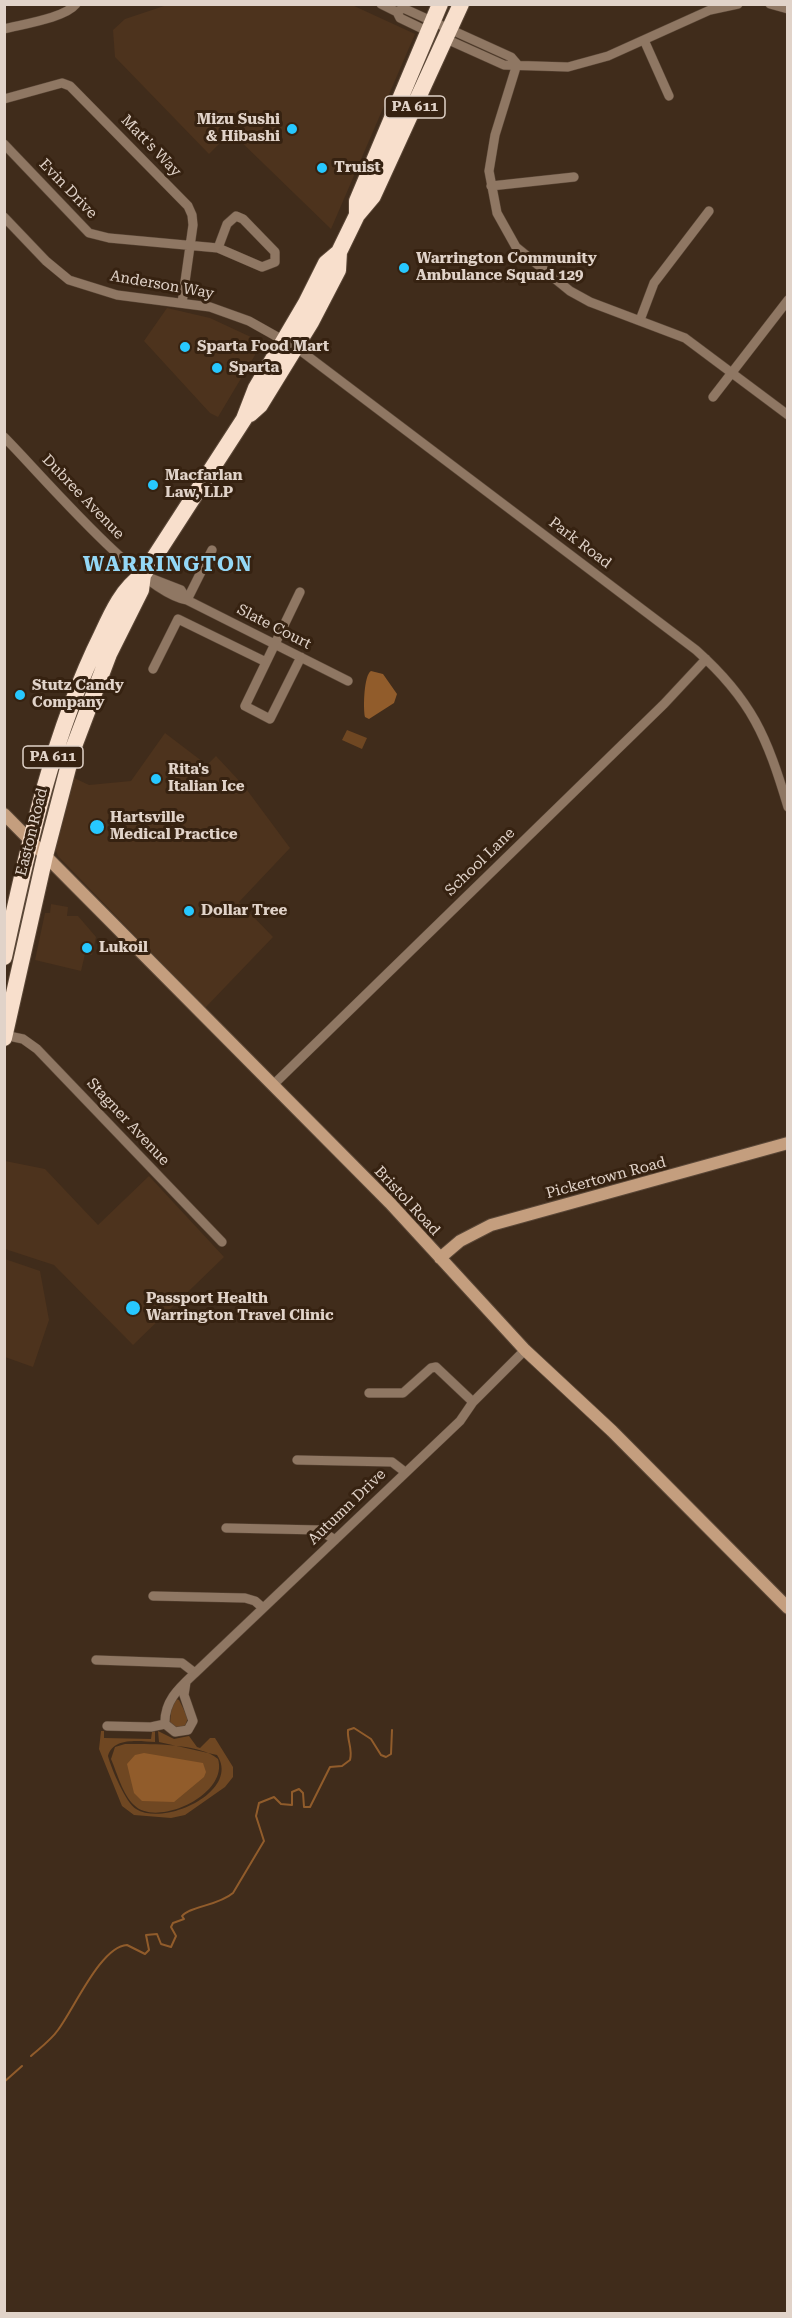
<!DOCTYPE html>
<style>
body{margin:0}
#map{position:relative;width:792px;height:2318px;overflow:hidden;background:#402c1b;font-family:"Roboto Serif",serif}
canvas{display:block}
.frame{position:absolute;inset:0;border:6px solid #e1d3c9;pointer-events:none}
</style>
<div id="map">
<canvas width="792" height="2318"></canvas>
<div class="frame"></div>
</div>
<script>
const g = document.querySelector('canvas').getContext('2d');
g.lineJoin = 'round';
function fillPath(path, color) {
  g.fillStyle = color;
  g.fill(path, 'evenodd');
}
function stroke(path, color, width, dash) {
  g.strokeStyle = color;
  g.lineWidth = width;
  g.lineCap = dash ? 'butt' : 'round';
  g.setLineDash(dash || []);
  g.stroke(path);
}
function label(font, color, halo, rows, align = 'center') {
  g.font = font + ' "Roboto Serif",serif';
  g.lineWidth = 6;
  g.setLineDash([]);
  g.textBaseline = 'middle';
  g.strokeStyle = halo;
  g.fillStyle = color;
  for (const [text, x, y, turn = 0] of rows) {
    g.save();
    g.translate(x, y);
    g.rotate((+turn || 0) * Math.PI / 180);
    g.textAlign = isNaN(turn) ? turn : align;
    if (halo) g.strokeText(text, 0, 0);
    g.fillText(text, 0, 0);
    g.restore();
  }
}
const built = new Path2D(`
 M352,5L415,34L331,229L231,132L209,154L115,57L113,30L125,19L167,5Z
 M167,308L210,318L253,338L255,355L218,417L210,413L144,341Z
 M165,733L207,765L216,756L244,786L290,848L239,902L273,937L205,1008L58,856L54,846L72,777L89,785L131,781Z
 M51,904L68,907L67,916H78L96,937L92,955L85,954L81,971L35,960L45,913H50Z
 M5,1161L45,1169L98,1225L149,1176L224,1257L133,1345L54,1265L5,1249Z
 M5,1259L40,1271L49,1320L33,1367L5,1357Z`);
const green = new Path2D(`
 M347,730L367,738L362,749L342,740Z
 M176,1699L179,1700L188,1718L185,1726L178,1729L170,1724L171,1710Z
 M101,1731H104V1738L151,1739L152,1732L155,1731V1742C139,1741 113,1737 108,1756C111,1768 126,1803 136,1809C165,1827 241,1791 217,1755L159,1742L158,1731L174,1739L189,1736L197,1747L200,1748L210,1738H215L233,1767V1777L225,1787L185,1815L171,1818L134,1815L122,1806L99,1749Z
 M125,1744C149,1744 200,1743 218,1759C229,1795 156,1828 134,1805C123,1795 117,1773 111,1759L115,1747Z`);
const water = new Path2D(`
 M371,671L383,674L397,694L394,703L369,719L365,717C363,707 364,675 371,671Z
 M144,1753L203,1763L206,1772L204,1777L174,1802L142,1801L134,1793L127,1764L135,1755Z`);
const stream = new Path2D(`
 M31,2056C40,2048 51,2040 58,2030C74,2009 101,1946 127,1945L145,1954L149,1950L146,1935L157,1934L161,1944L171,1947L176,1936L171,1927L173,1923L184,1919L182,1916C190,1906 218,1906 233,1893L264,1841L256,1816L259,1803L274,1797L281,1804L292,1805V1792L299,1789L303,1793L304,1807H310L330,1767L342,1766L350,1760C353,1749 347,1741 348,1730L354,1728L371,1739L381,1755L386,1757L391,1754L392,1730
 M4,2082L22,2066`);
const street = new Path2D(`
 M381,4L397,12L400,18L431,33
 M770,4L788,9
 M397,12L403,8L511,57L517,64
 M4,29C23,24 65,18 76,4
 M444,38L504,65L568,67L608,56L710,10L738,4
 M644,40L669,96
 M517,64L495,135L489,171L497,213L516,247L570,291L590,302L685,338L788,415
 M4,99L62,83L70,86L188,206L192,215L193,225L182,303
 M4,144L89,233L109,238L218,248L262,267L275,262V252L243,219L236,216L227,224L218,248
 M491,186L574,177
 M4,217L46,261L69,280L117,295L210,307L249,321L297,348L696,650C752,700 767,737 788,807
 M640,320L654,283L709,211
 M713,397L788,300
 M4,437C41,474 141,593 187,600L348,681
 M145,576L181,590L187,600
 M300,592L245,706L270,719L301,657
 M187,600L212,550
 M153,669L178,619L266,662
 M4,1035L23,1039L37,1049L222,1242
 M273,1085L664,704L706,659
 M369,1393H403L431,1368L436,1367L473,1402
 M297,1460L392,1462L405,1472
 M226,1528L320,1530L335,1540
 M153,1596L245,1598L255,1601L263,1608
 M96,1660L182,1663L195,1673
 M186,1682L184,1695L193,1721L188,1730L175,1732L165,1724C164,1701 179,1688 195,1673L460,1421L473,1402L525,1350
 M107,1726L151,1727L165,1724`);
const secondary = new Path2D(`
 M4,814L390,1203L525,1350L612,1431L788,1608
 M440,1258L460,1241L491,1225L788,1143`);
const highway = new Path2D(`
 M357,215V201L440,4
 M250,414L260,405L311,322L338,270L339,252L357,215L373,196L461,4
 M4,957C28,847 52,735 102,634C112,612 123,588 143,575L244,419L256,388L306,303L326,263L339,252
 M4,1038L45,856L73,749L109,654L141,590L143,575`);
const markers = [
 [292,129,6,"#27c8ff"],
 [322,168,6,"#27c8ff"],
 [404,268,6,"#27c8ff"],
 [185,347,6,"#27c8ff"],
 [217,368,6,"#27c8ff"],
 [153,485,6,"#27c8ff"],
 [20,695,6,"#27c8ff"],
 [156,779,6,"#27c8ff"],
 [97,827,8,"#27c8ff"],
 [189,911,6,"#27c8ff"],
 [87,948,6,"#27c8ff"],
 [133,1308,8,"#27c8ff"]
];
const shields = [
 [415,107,60],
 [53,757,60]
];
const shieldNames = [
 ["PA 611",415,107],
 ["PA 611",53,757]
];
const poiNames = [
 ["Mizu Sushi",280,120,"right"],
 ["& Hibashi",280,137,"right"],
 ["Truist",334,168],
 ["Warrington Community",416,259],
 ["Ambulance Squad 129",416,276],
 ["Sparta Food Mart",197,347],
 ["Sparta",229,368],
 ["Macfarlan",165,476],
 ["Law, LLP",165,493],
 ["Stutz Candy",32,686],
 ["Company",32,703],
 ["Rita's",168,770],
 ["Italian Ice",168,787],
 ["Hartsville",110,818],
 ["Medical Practice",110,835],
 ["Dollar Tree",201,911],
 ["Lukoil",99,948],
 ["Passport Health",146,1299],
 ["Warrington Travel Clinic",146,1316]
];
const streetNames = [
 ["Matt's Way",151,146,46],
 ["Evin Drive",68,189,46],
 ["Anderson Way",162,285,10],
 ["Dubree Avenue",83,497,46],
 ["Park Road",580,543,37],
 ["Slate Court",274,627,27],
 ["Easton Road",32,832,-76],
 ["School Lane",480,862,-44],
 ["Stagner Avenue",128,1122,47],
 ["Pickertown Road",606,1178,-15],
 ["Bristol Road",407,1201,47],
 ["Autumn Drive",347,1507,-44]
];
const districtNames = [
 ["WARRINGTON",168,565]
];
fillPath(built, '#4d331d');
fillPath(green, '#6f4722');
fillPath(water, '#915c2b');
stroke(stream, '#915c2b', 2);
stroke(street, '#5a4737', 10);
stroke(secondary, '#5a4737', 14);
stroke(highway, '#5a4737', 18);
stroke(street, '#8f7763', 9);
stroke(secondary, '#c49e7e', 12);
stroke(highway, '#f8dfcc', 16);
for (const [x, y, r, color] of markers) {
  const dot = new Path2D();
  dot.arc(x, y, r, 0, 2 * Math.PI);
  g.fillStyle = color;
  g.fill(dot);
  stroke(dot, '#362211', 2);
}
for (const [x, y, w] of shields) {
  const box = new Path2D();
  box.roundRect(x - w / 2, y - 11, w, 22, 4.5);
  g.fillStyle = '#362211';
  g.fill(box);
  stroke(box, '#e1d3c9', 1.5);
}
label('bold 14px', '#e1d3c9', null, shieldNames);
label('bold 15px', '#e1d3c9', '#362211', poiNames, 'left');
label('15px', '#e1d3c9', '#362211', streetNames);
g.letterSpacing = '1.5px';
label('bold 21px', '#94d8f6', '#362211', districtNames);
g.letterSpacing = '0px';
</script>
